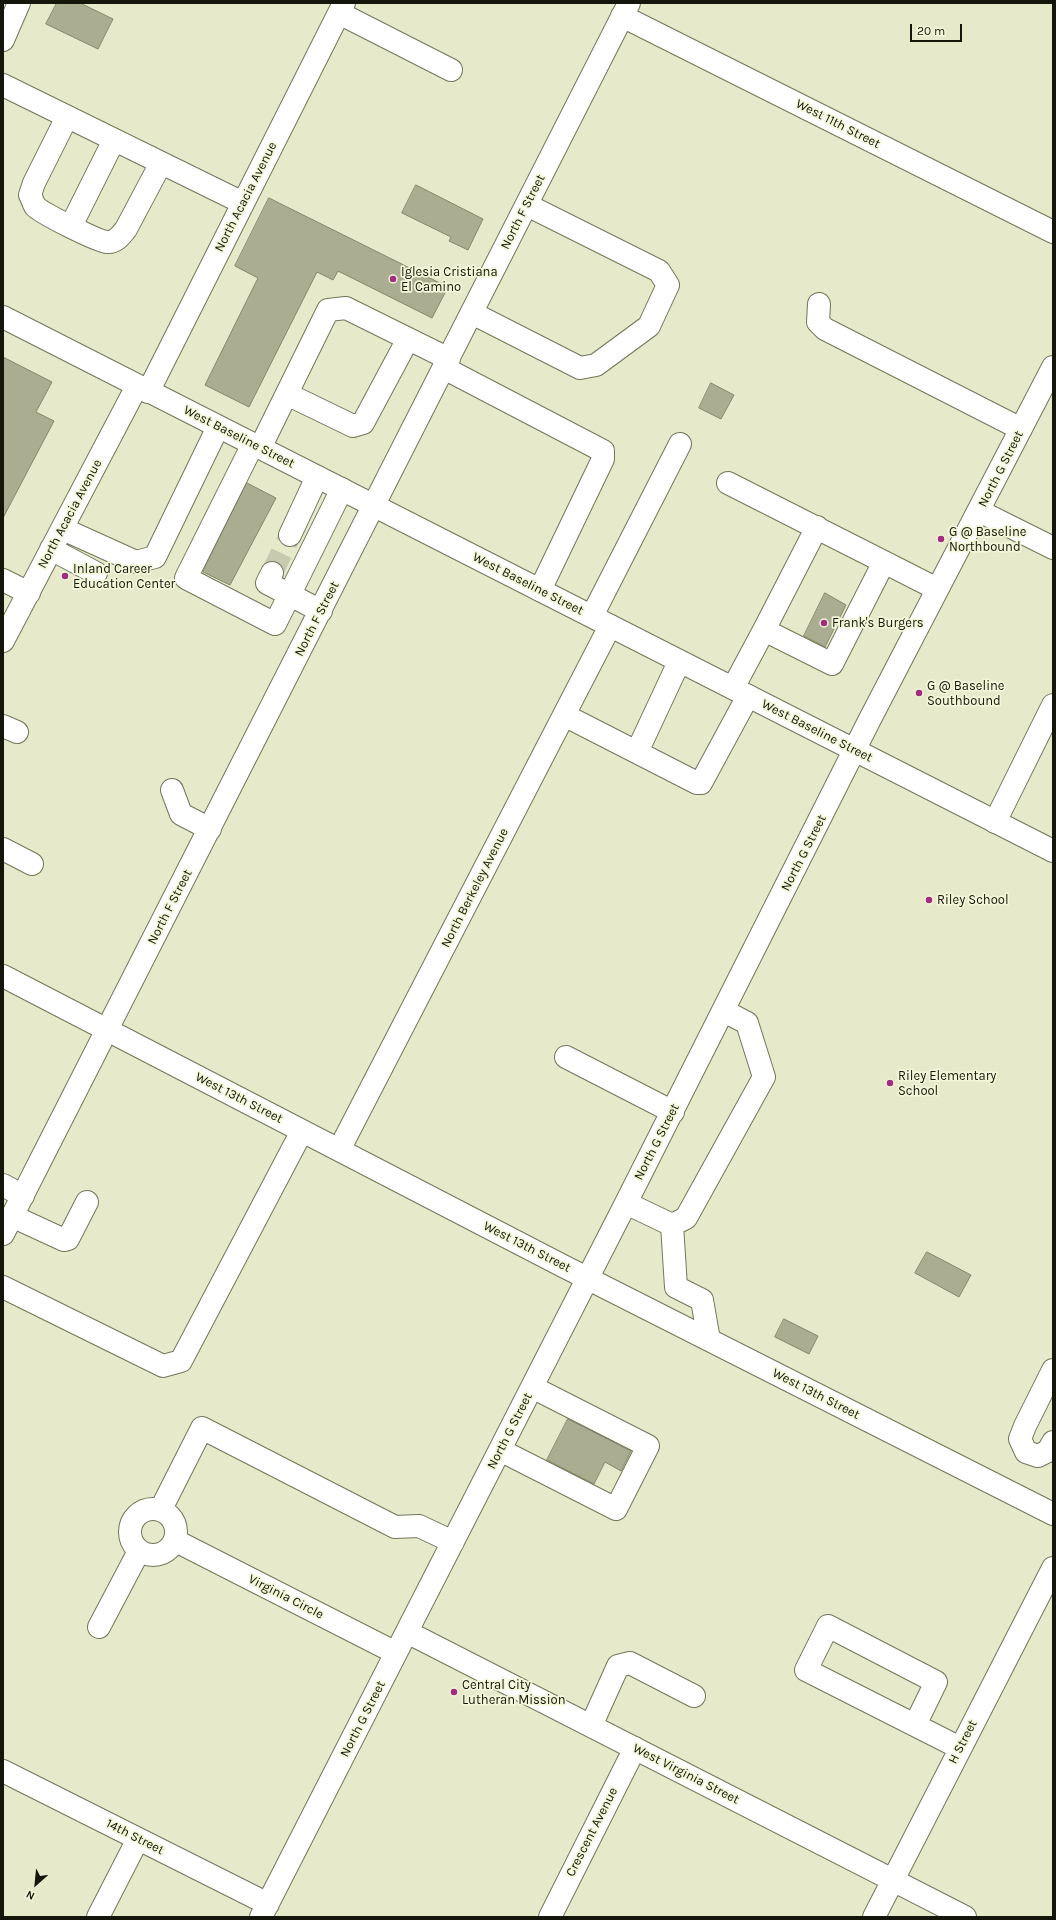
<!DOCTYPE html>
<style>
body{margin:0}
#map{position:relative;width:1056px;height:1920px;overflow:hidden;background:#e6eacb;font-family:Karla,sans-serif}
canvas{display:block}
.frame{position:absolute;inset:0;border:4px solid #15160b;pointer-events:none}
.north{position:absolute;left:16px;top:1864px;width:40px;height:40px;-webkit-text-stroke:3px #f3f7d8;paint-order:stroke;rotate:207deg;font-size:11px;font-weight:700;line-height:16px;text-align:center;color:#15160b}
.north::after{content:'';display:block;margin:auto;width:14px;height:18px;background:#15160b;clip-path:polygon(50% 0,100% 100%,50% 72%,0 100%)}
.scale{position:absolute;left:910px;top:24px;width:52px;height:18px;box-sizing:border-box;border:2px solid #15160b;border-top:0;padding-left:5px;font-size:12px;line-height:14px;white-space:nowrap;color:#15160b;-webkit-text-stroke:3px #f3f7d8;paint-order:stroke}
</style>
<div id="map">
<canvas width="1056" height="1920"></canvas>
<div class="frame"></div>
<div class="north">N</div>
<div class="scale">20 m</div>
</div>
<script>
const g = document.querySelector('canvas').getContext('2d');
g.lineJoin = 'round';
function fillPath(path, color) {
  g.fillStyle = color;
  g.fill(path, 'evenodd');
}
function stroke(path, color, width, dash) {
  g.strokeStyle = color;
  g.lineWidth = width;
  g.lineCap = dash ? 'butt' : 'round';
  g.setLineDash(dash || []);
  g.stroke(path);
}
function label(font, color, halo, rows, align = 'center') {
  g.font = font + ' Karla,sans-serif';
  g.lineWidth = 3.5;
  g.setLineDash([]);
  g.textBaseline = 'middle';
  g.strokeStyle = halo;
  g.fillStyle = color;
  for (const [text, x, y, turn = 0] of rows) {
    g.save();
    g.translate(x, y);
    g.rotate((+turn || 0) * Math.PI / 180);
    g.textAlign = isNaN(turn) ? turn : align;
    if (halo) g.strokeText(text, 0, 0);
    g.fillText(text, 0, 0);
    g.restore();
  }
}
const building = new Path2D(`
 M57,3H80L113,19L98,49L46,24Z
 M416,185L483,219L468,250L449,241L451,237L402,213Z
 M269,198L448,287L432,318L338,271L333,280L317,272L249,407L205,385L258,278L235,266Z
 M3,357L52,382L36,412L54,421L3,518Z
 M711,383L734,395L721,419L699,408Z
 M247,483L276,498L230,585L203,572Z
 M825,593L846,605L825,647L804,636Z
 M927,1252L971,1275L959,1297L915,1273Z
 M784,1319L818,1336L809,1354L775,1337Z
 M568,1419L631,1451L621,1471L605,1462L594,1484L547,1460Z`);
const minorTunnel = new Path2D(`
 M272,573L290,535`);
const minor = new Path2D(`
 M339,13L451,70
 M622,16L1053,232
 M3,85L243,203
 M67,117L34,183L30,195C32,198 33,203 35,206C41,213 97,241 107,242C116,243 121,235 126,229L161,163
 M71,226L114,140
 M819,304L818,322L825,329L1021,429
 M472,313L580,368L596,365L649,326L668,285L659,271L527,205
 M444,368L603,451V459L540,590
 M148,392L344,3
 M287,394L353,426L363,423L408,339
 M253,444L186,578L275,624L342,489
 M260,448L328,310L346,308L449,359
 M728,483L884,562
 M979,511L1053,548
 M63,529L136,562L155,557L218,427
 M290,535L317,477
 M51,549L96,573
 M272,573L267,583L321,611
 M3,580L29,593
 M592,616L680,444
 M764,630L817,527
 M3,641L137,386
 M733,688L764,630L832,664L884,562L937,589
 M564,715L697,783H701L748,696
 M3,726L17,732
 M637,752L679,662
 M172,790L181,814L210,829
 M995,822L1053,705
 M3,849L32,864
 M3,976L563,1266L1053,1514
 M566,1057L673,1112
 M339,1150L610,626
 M3,1185L23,1196
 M626,1203L672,1225L686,1218L764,1077L747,1023L724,1011
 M12,1216L64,1240L68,1239L87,1202
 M672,1225L676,1287L702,1300L709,1340
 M3,1234L629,3
 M3,1287L163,1366L181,1361L302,1131
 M1053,1370L1025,1426L1020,1439L1026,1452L1038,1456L1048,1451L1053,1442
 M500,1450L616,1509L648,1446L532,1387
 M130 1532a23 23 0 1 1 46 0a23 23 0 1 1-46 0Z
 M161,1509L202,1428L395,1527L419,1526L453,1542
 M176,1541L396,1653
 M99,1627L139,1551
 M407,1632L965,1917
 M915,1725L936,1682L828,1626L806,1670L960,1748
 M591,1726L618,1666L630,1663L694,1696
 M3,1771L268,1904
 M98,1917L138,1839
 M261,1917L626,1203L869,721L1053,367
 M550,1917L635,1748
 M874,1917L1053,1568`);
const major = new Path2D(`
 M3,40L19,3
 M3,317L1053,851`);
const markers = [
 [393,279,4,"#a32b82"],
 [941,539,4,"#a32b82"],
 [65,576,4,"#a32b82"],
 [824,623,4,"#a32b82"],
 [919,693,4,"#a32b82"],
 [929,900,4,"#a32b82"],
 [890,1083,4,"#a32b82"],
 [454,1692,4,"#a32b82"]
];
const streetNames = [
 ["West 11th Street",838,124,27],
 ["North Acacia Avenue",246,197,-63],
 ["North F Street",523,212,-63],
 ["West Baseline Street",239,437,27],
 ["North G Street",1001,469,-63],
 ["North Acacia Avenue",70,514,-62],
 ["West Baseline Street",528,584,27],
 ["North F Street",317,619,-63],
 ["West Baseline Street",817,731,27],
 ["North G Street",804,853,-63],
 ["North Berkeley Avenue",475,888,-63],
 ["North F Street",170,907,-63],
 ["West 13th Street",239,1098,27],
 ["North G Street",657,1142,-63],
 ["West 13th Street",527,1247,27],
 ["West 13th Street",816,1394,27],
 ["North G Street",510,1431,-63],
 ["Virginia Circle",286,1597,27],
 ["North G Street",363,1719,-63],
 ["H Street",963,1742,-63],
 ["West Virginia Street",686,1774,27],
 ["Crescent Avenue",592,1832,-63],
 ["14th Street",135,1837,27]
];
const poiNames = [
 ["Iglesia Cristiana",401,272],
 ["El Camino",401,287],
 ["G @ Baseline",949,532],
 ["Northbound",949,547],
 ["Inland Career",73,569],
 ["Education Center",73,584],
 ["Frank's Burgers",832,623],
 ["G @ Baseline",927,686],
 ["Southbound",927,701],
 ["Riley School",937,900],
 ["Riley Elementary",898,1076],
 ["School",898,1091],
 ["Central City",462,1685],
 ["Lutheran Mission",462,1700]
];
fillPath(building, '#aaad90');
stroke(building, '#84886b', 1);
stroke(minorTunnel, '#c7caae', 22, [22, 11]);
stroke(minor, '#73765a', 24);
stroke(major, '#73765a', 24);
stroke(minor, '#fff', 22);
stroke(major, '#fff', 22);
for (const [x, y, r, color] of markers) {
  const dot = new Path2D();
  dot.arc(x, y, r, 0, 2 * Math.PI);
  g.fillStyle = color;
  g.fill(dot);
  stroke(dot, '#f3f7d8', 1.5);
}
label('13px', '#15160b', '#f3f7d8', streetNames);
label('13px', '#15160b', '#f3f7d8', poiNames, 'left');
</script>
